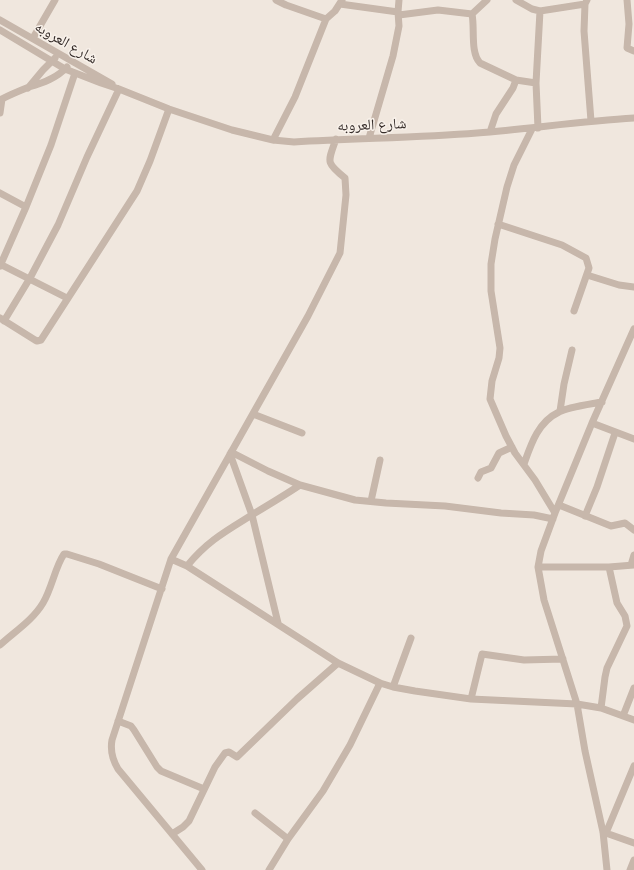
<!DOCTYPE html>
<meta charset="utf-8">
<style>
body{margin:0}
canvas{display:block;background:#f0e7de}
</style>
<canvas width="634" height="870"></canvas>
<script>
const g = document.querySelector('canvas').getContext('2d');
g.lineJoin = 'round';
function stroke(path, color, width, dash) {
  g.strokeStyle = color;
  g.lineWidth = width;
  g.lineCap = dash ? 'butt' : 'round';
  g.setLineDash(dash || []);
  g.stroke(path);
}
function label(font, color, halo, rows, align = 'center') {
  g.font = font + ' Figtree,"Noto Naskh Arabic",sans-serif';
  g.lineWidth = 3;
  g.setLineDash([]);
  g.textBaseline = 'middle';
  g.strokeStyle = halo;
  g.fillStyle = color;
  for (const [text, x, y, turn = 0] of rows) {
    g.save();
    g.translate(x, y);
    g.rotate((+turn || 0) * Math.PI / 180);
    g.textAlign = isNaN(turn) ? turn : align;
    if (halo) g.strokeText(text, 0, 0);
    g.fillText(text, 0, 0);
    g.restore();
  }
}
const minor = new Path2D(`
 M276,0L286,5L326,19
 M516,0L532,9L540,11L585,4
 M587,0L585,4L584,31L591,121
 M627,0L629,24L627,48L634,51
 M340,4L398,12
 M472,14C475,29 470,52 480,63L516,80L536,83
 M399,15L438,10L472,14L487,0
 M0,20L112,84
 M0,30L65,69L101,83L119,89L169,109L232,130L273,140L294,142C355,138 416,138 477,133C529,129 581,121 634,118
 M33,38L55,0
 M28,88L43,70L55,58
 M0,100C9,95 19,91 29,87C43,83 57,78 67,67
 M0,113L2,99
 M538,128L536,83L540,11
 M532,129L514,165L507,187L495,239L491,264V291L500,348L499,358L492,381L490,399L506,436L515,453L535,480L555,513L541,551L538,567L544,600L577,704L585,751L603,832L607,870
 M490,132L496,114L513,88L516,80
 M369,138L393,56L399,26L398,12L399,0
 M273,140L295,97L326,19L335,11L342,0
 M0,193L26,207
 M498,224L562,245L586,258L589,268L574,311
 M0,264L67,298
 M0,266L26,207L51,145L75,73
 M587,275L619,285L634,287
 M0,318L35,340L37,341L41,340L137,191L150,161L169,109
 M4,321L30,278L58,225L87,157L119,89
 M560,411L564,384L572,350
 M253,414L302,433
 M592,423L634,439
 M231,452L268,471L300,485L355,500L386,503L445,506L501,513L534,515L553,519
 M230,454L252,515L278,623
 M524,464C531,444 538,422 559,412C568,407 592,404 602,402
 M478,478L481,472L491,468L499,453L512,447
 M371,501L380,460
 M559,505L611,526L625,523L634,530
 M555,513L592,423L634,329
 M585,516L597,487L615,433
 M171,559L187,566L338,663L380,683L393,687L415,691L471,699L577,704L601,708L634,720
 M631,565L634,555
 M187,566C208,540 228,530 255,513C270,504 285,495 300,485
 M538,567H609L634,565
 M0,645C14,632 33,620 43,603C52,588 55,567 64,554H67L99,564L162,589
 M393,687L411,638
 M471,699L482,654L524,660L563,659
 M601,708L605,677L607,668L627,626L625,616L617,603L609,567
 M623,716L634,688
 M118,721L131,726L134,730L157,767L161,771L204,789
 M255,813L288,839
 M603,832L634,843
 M606,833L634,766
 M172,834L183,827L189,821L215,767L225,753L229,752L237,757L297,699L338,663
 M202,870L118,769C112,759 110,751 112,740L171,559L308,316L340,253L346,195L345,178C325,162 328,162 336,139
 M269,870L288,839L323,791L350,745L380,683
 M630,870L634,860`);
const streetNames = [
 ["شارع العروبه",66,43,30],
 ["شارع العروبه",372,125,-2]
];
stroke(minor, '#c7b7ab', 7);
label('15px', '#362d2a', '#f8f1ea', streetNames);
</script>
